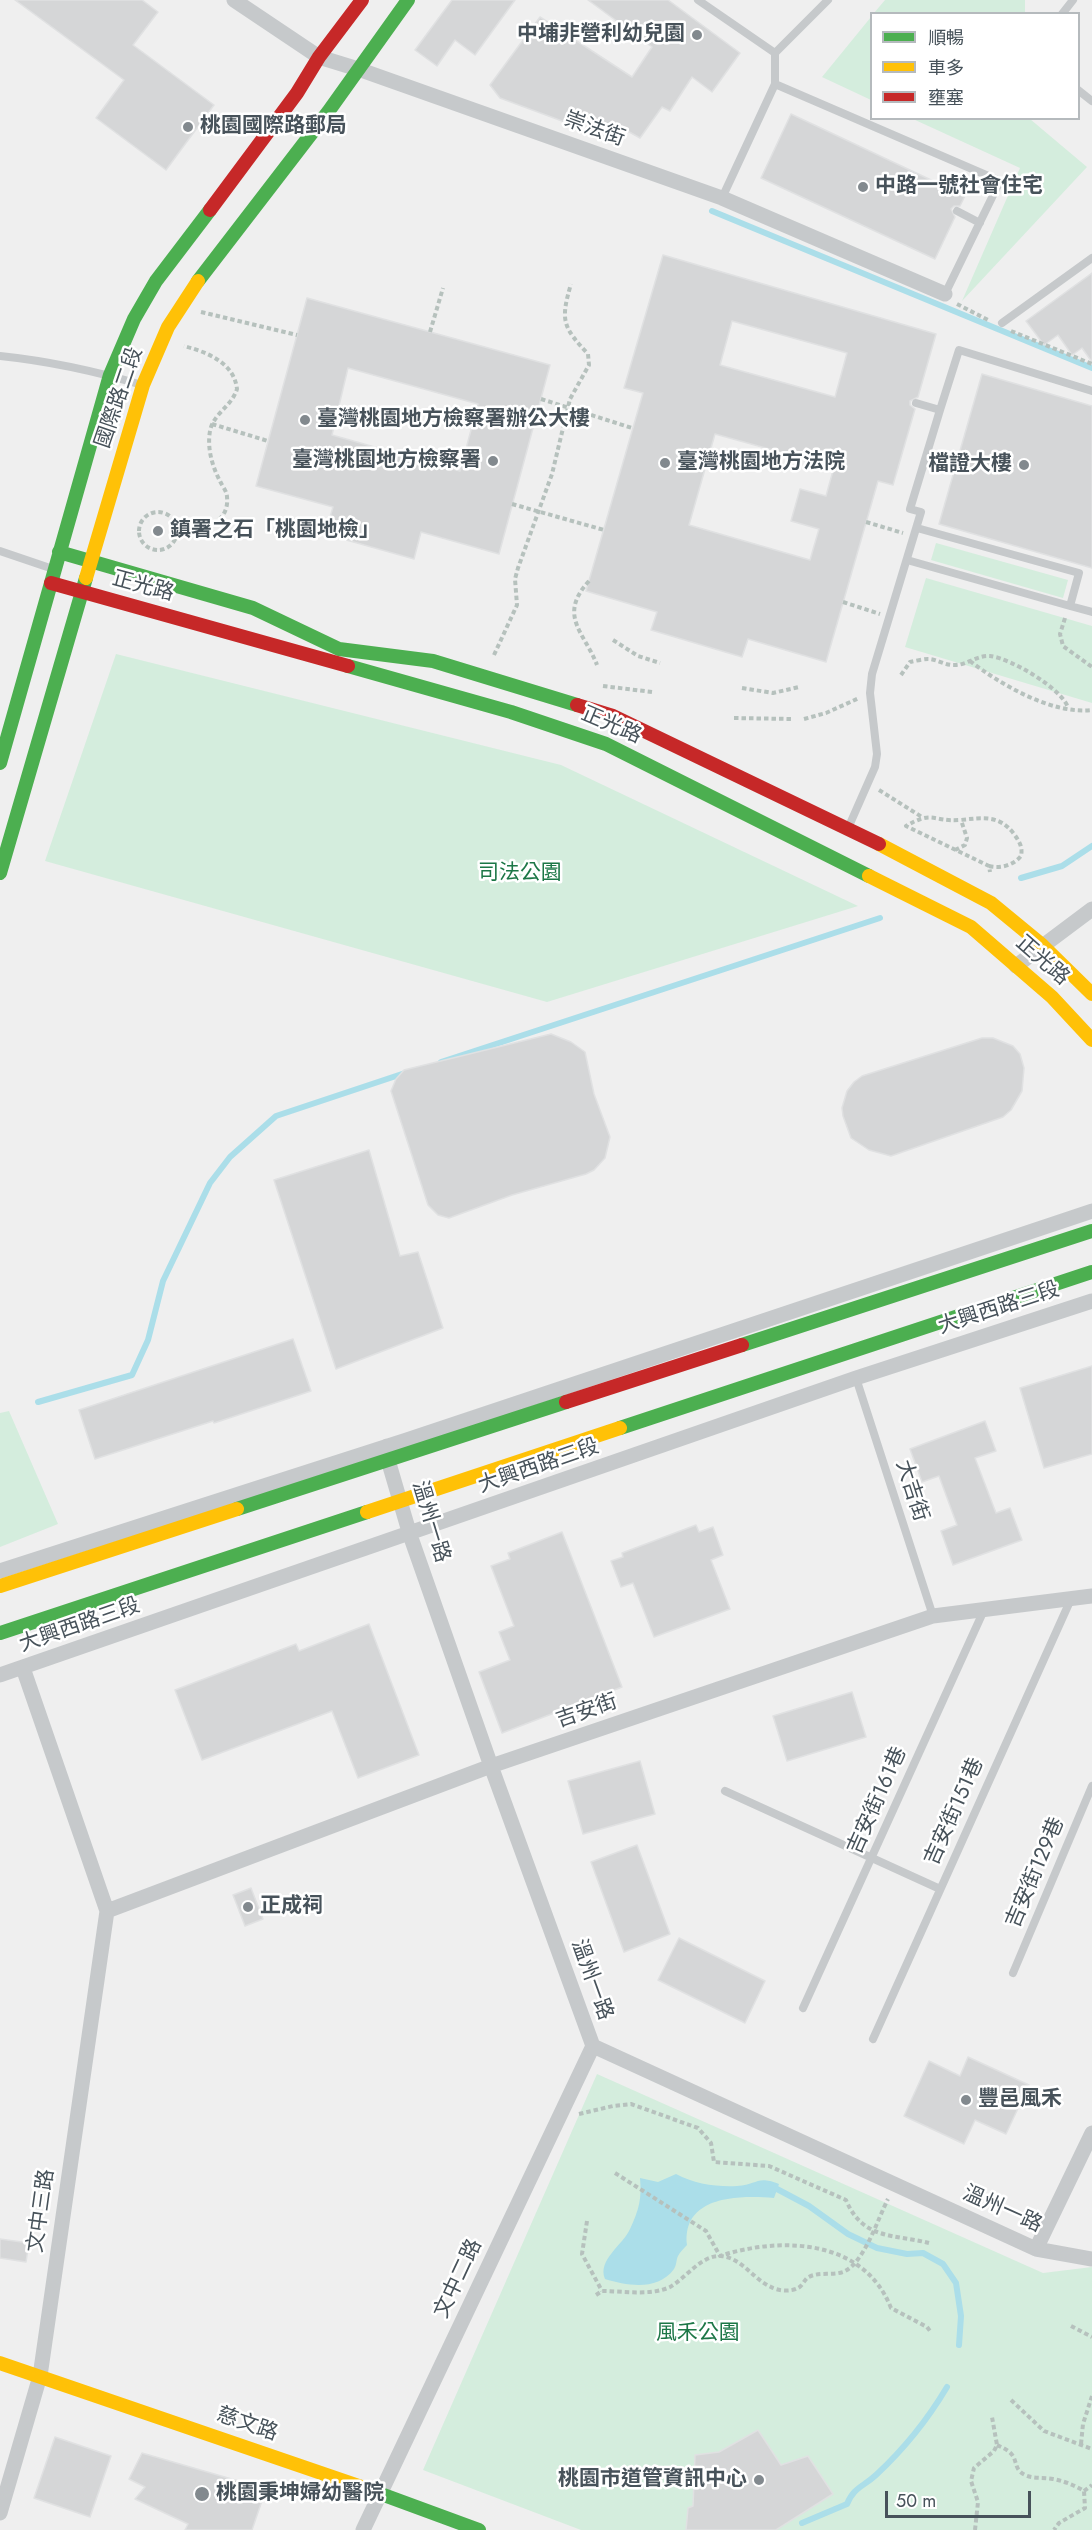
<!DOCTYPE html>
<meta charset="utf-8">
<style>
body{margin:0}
#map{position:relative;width:1092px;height:2530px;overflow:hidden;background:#efefef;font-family:Jost,"Noto Sans TC",sans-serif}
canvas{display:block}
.legend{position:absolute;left:870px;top:12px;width:210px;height:108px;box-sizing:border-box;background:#fff;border:2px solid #b5babd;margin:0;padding:8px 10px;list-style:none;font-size:18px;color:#47525a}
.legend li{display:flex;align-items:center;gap:12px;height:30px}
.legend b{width:30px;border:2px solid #b5babd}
.scale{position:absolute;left:885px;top:2491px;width:146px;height:27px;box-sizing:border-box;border:3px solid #47525a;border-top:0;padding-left:8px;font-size:18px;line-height:21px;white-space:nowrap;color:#47525a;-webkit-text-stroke:4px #fff;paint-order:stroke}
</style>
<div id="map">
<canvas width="1092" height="2530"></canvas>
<ul class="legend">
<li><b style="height:8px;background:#4caf50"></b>順暢</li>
<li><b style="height:8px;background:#ffc107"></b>車多</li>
<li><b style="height:8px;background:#c62828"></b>壅塞</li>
</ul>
<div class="scale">50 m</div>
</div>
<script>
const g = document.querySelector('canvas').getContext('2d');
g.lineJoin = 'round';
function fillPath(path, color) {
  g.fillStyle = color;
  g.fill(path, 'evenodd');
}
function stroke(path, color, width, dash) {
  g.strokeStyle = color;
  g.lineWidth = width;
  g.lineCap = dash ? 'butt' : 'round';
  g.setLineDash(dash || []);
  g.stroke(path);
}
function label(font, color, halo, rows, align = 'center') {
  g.font = font + ' Jost,"Noto Sans TC",sans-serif';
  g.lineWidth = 5;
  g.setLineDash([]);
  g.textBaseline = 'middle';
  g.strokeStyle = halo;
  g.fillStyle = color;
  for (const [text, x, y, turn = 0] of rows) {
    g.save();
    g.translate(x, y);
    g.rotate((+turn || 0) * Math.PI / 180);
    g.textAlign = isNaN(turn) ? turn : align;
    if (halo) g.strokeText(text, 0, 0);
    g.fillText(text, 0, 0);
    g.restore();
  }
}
const green = new Path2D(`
 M885,0H1025V13H874Z
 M871,17V100L822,77Z
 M913,119H1030L1087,167L962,301L1020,168Z
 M936,543L1068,580L1063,598L931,560Z
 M926,578L1092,626V703L905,647Z
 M116,654L561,765L858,906L547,1002L45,861Z
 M9,1411L58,1524L0,1547V1413Z
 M597,2074L1043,2273L1092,2267V2530H581L423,2470Z`);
const water = new Path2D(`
 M676,2174C694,2184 717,2187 737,2186C758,2185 756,2175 779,2184L774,2198C738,2195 682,2196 687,2245C684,2248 680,2252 678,2256C676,2260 677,2264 674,2269C658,2291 628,2286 605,2279C597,2260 623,2245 630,2229C639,2210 642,2198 640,2178L658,2182Z`);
const stream = new Path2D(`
 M712,211L1092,368
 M1021,878L1062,866L1092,846
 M441,1062L880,918
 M38,1402L132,1375L148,1340L163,1281L210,1183L230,1157L276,1116L405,1073
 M777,2189L809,2206L848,2234L877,2248L907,2254L923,2253L943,2264L956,2283L961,2316L959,2345
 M802,2523L847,2504C854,2487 863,2487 876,2475C904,2449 928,2419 947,2387`);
const building = new Path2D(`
 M15,0H142L158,12L133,45L214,105L166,170L96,118L124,80Z
 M452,0H515L475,55L455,40L437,66L415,50Z
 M588,0H668L740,53L712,92L692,77L670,111L662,107L640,138L624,129L615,141L586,121L581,128L500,98L490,85L540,17L632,77L652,47Z
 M791,114L965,196L960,206H954L951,209L955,217L935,259L761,178Z
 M663,255L936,334L918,397L910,401V405L915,409L893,485L878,481L826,662L748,639L742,657L668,635L651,630L657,612L586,591L643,393L624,388ZM732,321L847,353L835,397L720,365ZM715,434L834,467L826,496L800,489L791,521L819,529L810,560L689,525Z
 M1092,273V362L1082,348L1072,355L1058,335L1044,345L1026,321Z
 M307,298L550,365L499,554L421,532L414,559L325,534L333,507L256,486ZM348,368L478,404L460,471L332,435Z
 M982,374L1092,406V568L939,524Z
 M551,1034L571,1042L585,1052L594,1094L610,1137L605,1158L594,1170L586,1174L512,1195L449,1218L438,1215L428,1205L391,1091L396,1079L404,1070Z
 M982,1038H993L1013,1046L1020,1054L1024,1068L1022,1091L1011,1110L1003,1117L891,1156L869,1150L851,1138L843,1116L842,1108L847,1091L854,1082L862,1076Z
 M369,1150L400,1256L418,1252L443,1328L336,1369L274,1180Z
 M293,1339L311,1391L214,1423L213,1421L95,1459L79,1410Z
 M1092,1366V1454L1044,1468L1020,1388Z
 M985,1421L996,1451L975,1458L996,1513L1010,1508L1022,1540L953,1565L941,1531L957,1525L939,1476L922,1482L910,1449Z
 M696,1525L699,1532L713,1527L723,1555L711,1560L730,1609L654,1637L633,1583L621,1587L611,1561L623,1557L622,1553Z
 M562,1532L622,1687L502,1733L479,1672L510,1660L499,1632L514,1626L491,1566L510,1559L508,1553Z
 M369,1624L419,1755L358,1778L332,1711L202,1760L175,1690L296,1644L299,1651Z
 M852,1692L866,1737L787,1761L773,1716Z
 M640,1761L655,1814L583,1834L568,1781Z
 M637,1845L670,1934L624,1952L591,1862Z
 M251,1888L263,1919L245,1926L233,1895Z
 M679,1938L765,1981L745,2023L658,1980Z
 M968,2057L1029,2085L1006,2134L975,2120L964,2144L904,2116L929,2061L960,2076Z
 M0,2239L29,2243L26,2262L0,2258Z
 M758,2430L781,2465L808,2456L833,2494L776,2530H686L688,2508L693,2506L695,2455L719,2452Z
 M55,2437L111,2456L90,2517L34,2498Z
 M142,2453L266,2489L252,2530H185L188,2524L135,2499L145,2487L129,2479Z`);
const path = new Path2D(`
 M957,304L990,321
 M201,312L297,335
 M1011,331L1092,364
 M430,332L443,288
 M541,399L632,428
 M212,424L268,441
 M512,504L604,530
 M139 531a19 19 0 1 1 38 0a19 19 0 1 1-38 0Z
 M866,522L903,533
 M177,534C197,531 230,526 227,497C227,491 222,486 220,481C212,466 207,448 210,431C213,414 232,406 237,389C234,362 206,352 184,346
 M589,581C557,616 585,633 597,665
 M843,602L880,614
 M1065,618L1060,634L1063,646L1092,667
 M613,640L638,656L660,663
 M494,655L517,605L515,579L518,568L552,474L570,399L589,365L588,354C563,327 560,321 571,284
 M970,661C1000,684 1052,715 1092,710
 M901,675L910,662C915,661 923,659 928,659C937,659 946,666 955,665C967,665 977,655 990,656C1010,658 1063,689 1068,708
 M603,686L652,692
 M742,688L773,693L799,687
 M734,718L791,719
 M804,719L826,713L859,698
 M879,790L922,817
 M955,850L965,845L967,838L961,820
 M989,866C1000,869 1014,865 1021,856C1023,847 1019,841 1014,834C999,814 982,818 960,820C933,822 933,810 906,826L989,866L990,872
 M579,2114L613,2106L631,2104L698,2128L711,2143L714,2162L769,2166L846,2200C863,2240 893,2234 929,2243
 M615,2173L706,2231L720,2256C781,2236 864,2239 891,2308L927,2327L930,2331
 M587,2221L582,2254L602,2291
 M596,2295L602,2291C623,2291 651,2296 670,2287C686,2278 701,2255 721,2256C742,2258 753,2279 771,2287C778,2291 791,2292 798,2288C802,2286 804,2281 807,2278C818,2271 831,2276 843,2272C864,2264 878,2218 888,2199
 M1071,2326L1092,2337
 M1011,2400L1044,2431L1092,2449
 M1081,2444L1083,2424L1092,2396
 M997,2445C1003,2448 1009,2450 1013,2456C1017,2463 1015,2470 1025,2475C1034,2479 1043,2477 1053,2479C1064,2481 1074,2485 1084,2491L1085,2508L1059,2523L1054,2530
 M1084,2491L1092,2485
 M975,2530L978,2502L971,2481L974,2468L994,2451L997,2445L992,2417`);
const lane = new Path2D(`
 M698,0L775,53
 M1062,14L1073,0
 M775,84L1000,181L945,294
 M1078,90L1092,101
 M722,198L775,84V53L828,0
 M957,211L980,223
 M1002,323L1092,258
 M0,356C48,361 95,371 142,385
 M940,410L959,350L1092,391
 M0,551L53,569
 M907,560L1070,606L1079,573L917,528
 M1070,606L1092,612
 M849,826L875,767L877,754L870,693L872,674L921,512L910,509L940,410L916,403
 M856,1378L933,1616
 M725,1791L940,1889
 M1013,1973L1092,1786
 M803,2008L984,1610
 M873,2039L1071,1599`);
const street = new Path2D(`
 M234,0L319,57L358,69L722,198L945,294
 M1016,966L1092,909
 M387,1446L388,1460L410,1535L491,1766L593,2046L1036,2249L1092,2259
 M0,1571L407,1440L1092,1211
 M0,1675L856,1378L1092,1301
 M107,1911L491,1766L933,1616L1092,1596
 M1036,2249L1092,2133
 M0,2513L40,2376L107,1911L23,1668
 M363,2530L593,2046`);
const fast = new Path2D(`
 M198,281L328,112L408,0
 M59,552L253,608L339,649L433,661L577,705
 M348,666L511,712L606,744L869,876
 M0,763L110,375L134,319L156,281L210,210
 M0,873L86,578
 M742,1345L1092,1231
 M620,1428L1092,1272
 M237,1509L566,1402
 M0,1633L367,1512
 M362,2487L479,2530`);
const slow = new Path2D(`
 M86,578L143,385L168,327L198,281
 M879,844L991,903L1042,945L1092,994
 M869,876L971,927L1052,997L1092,1040
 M367,1512L620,1428
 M0,1586L237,1509
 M0,2363L362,2487`);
const jam = new Path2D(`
 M210,210L297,93L319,57L362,0
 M51,583L348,666
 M577,705L613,716L879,844
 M566,1402L742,1345`);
const markers = [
 [697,35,6,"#82898e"],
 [188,127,6,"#82898e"],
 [863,187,6,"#82898e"],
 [305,420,6,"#82898e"],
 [493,461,6,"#82898e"],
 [665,463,6,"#82898e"],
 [1024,465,6,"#82898e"],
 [158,531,6,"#82898e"],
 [248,1907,6,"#82898e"],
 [966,2100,6,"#82898e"],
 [759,2480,6,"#82898e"],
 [202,2494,8,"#82898e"]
];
const poiNames = [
 ["中埔非營利幼兒園",685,35,"right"],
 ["桃園國際路郵局",200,127],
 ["中路一號社會住宅",875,187],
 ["臺灣桃園地方檢察署辦公大樓",317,420],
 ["臺灣桃園地方檢察署",481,461,"right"],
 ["臺灣桃園地方法院",677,463],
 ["檔證大樓",1012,465,"right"],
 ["鎮署之石「桃園地檢」",170,531],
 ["正成祠",260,1907],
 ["豐邑風禾",978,2100],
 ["桃園市道管資訊中心",747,2480,"right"],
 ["桃園秉坤婦幼醫院",216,2494]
];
const streetNames = [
 ["崇法街",594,130,20],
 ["國際路二段",120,398,-71],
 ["正光路",143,587,15],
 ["正光路",611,726,23],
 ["正光路",1042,961,41],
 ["大興西路三段",999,1309,-18],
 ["大興西路三段",539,1467,-19],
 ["大吉街",911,1491,72],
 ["溫州一路",430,1522,73],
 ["大興西路三段",80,1626,-19],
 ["吉安街",587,1712,-19],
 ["吉安街161巷",878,1801,-66],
 ["吉安街151巷",955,1812,-66],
 ["吉安街129巷",1036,1873,-67],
 ["溫州一路",591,1980,70],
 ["溫州一路",1002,2210,24],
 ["文中三路",42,2211,-82],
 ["文中二路",459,2279,-65],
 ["慈文路",247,2425,19]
];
const parkNames = [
 ["司法公園",520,874],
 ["風禾公園",698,2334]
];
fillPath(green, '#d4eddd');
fillPath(water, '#abdee9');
stroke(stream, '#abdee9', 6);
fillPath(building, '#d5d6d7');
stroke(building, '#e0e1e2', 1.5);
stroke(path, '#b6c1bd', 4, [4.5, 3]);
stroke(lane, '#c6c9cb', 8);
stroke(street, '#c6c9cb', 15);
stroke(fast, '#4caf50', 14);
stroke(slow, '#ffc107', 14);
stroke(jam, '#c62828', 14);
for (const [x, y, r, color] of markers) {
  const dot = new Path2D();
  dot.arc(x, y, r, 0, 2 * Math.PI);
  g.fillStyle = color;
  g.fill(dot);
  stroke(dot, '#fff', 2);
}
label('bold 21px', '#47525a', '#fff', poiNames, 'left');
label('21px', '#47525a', '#fff', streetNames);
label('21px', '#1c7747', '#fff', parkNames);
</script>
